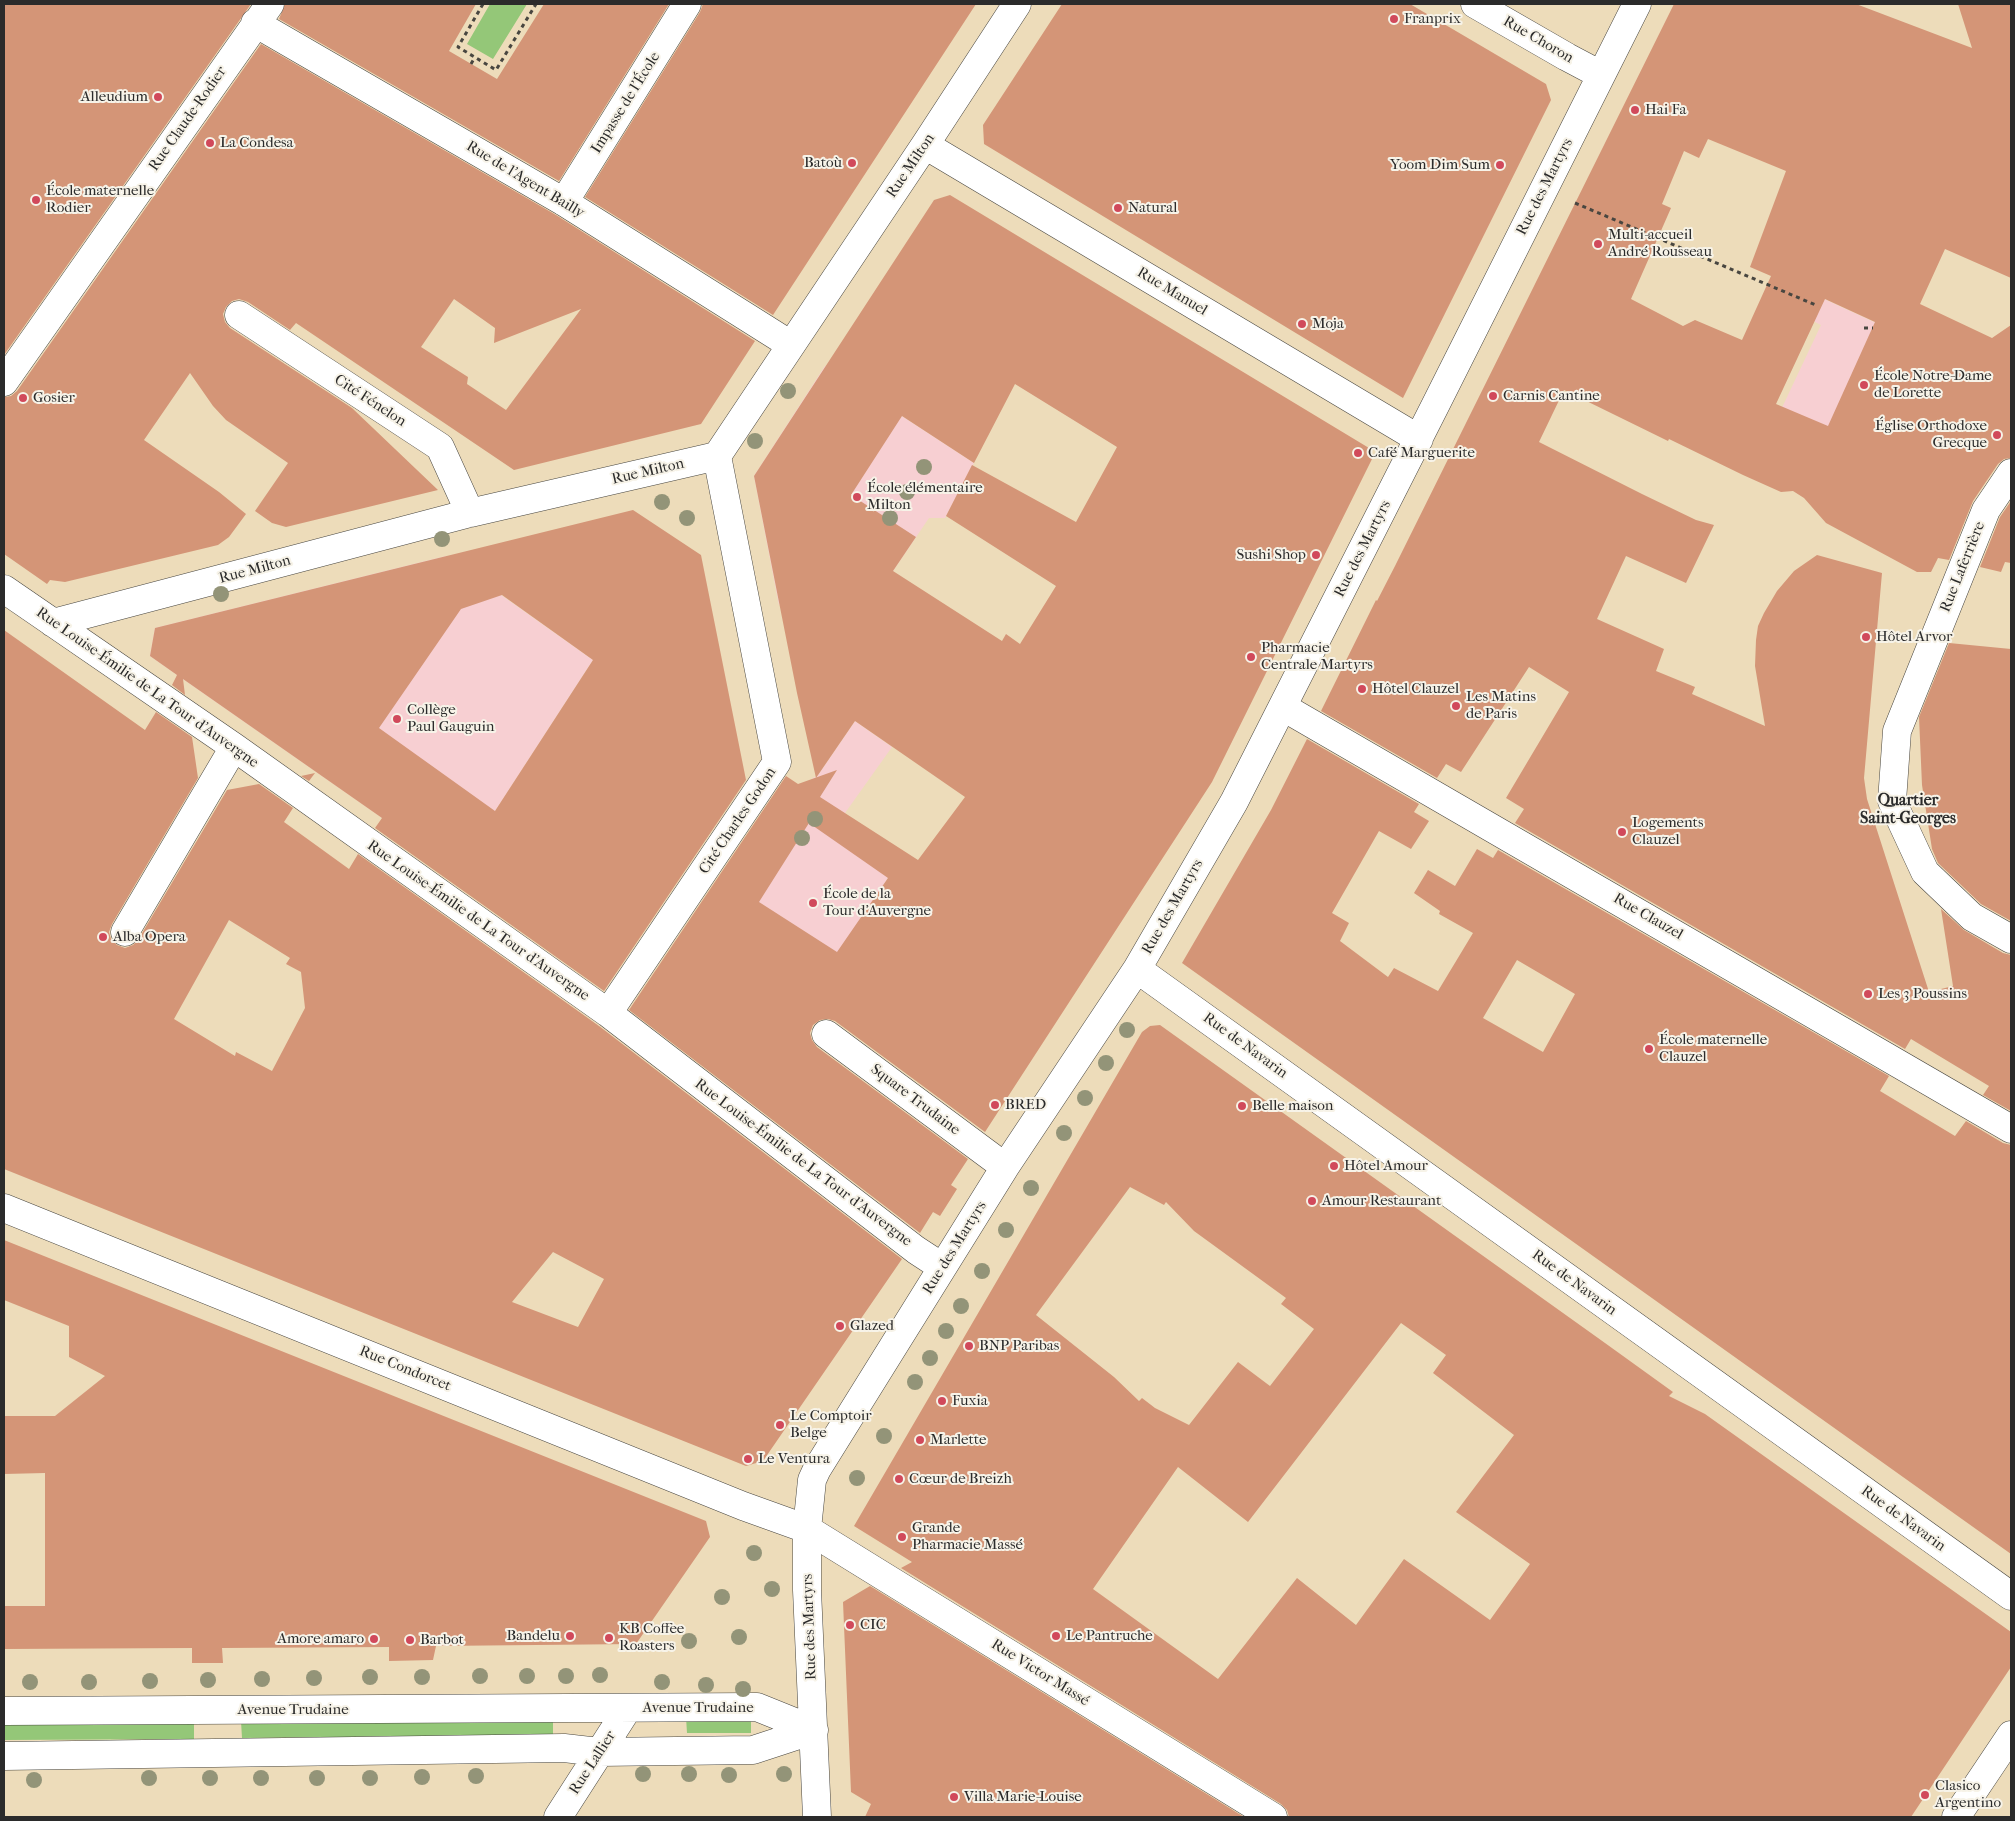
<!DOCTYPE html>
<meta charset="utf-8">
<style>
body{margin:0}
#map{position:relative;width:2015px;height:1821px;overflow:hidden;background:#eddcba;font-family:"IM FELL French Canon",serif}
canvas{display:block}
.frame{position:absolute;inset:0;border:5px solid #2b2b2b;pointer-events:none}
</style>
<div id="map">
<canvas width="2015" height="1821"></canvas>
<div class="frame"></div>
</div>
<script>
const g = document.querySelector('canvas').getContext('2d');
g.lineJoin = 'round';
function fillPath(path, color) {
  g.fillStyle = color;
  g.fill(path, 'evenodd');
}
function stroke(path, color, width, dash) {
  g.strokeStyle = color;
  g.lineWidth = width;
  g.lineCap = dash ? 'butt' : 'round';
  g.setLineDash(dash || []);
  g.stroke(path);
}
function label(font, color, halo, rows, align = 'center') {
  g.font = font + ' "IM FELL French Canon",serif';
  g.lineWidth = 4;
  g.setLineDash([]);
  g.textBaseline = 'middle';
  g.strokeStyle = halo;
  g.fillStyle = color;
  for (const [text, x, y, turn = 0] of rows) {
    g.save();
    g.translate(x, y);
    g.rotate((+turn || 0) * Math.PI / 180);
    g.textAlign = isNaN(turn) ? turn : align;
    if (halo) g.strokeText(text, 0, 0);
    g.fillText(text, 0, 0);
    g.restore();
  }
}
const built = new Path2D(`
 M1822,298L1948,356L1891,485L1779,414L1821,325L1811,320Z
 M825,366L974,463L945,518H929L893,571L814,599L779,605L754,476Z
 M446,556L593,660L457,870L150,656L155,628Z
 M855,721L892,747L845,813L888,878L839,953L668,1029L806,786L814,777L816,778Z`);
const green = new Path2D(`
 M490,4H527L493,59L467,44Z
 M751,1716V1733H687L686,1717Z
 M553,1718V1735L242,1738L241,1721Z
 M194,1722V1739L4,1740V1723Z`);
const building = new Path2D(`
 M4,4H251L4,355Z
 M285,4H476L449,51L497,79L544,4H669L559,181L279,19Z
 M703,4H976L773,315L585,197L700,12Z
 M1062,4H1410L1546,84L1551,100L1403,398L984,144L983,125Z
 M1674,4H1856L1972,48L1958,4H2011V278L1945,249L1920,304L1992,338L2011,325V458L2004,459L1998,464L1973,501L1949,560L1938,558L1931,572H1917L1826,523L1804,498L1793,491L1781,492L1743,475L1669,439L1668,441L1564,390L1539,442L1642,494L1696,520L1714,525L1686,583L1626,556L1597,619L1664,649L1656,671L1695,687L1692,694L1765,726L1755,666L1756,640L1758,626L1764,613L1777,591L1794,571L1817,555L1882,573L1864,778L1867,799L1929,992L1953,986L1941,909L1964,930L2003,953L2011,955V1111L1983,1095L1989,1086L1911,1039L1905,1049L1515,823L1524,809L1506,798L1569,692L1529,667L1461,772L1446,764L1437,778L1321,711L1376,600L1377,601L1395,566ZM1708,139L1786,171L1750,267L1771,276L1742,340L1695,320L1683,326L1631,299L1671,208L1662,204L1684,151L1699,158ZM1825,299L1875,322L1828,426L1776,404Z
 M261,44L556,215L755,341L701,424L514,470L296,323L290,330L248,302L239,299L232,301L226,307L223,314L225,322L230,328L352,408L438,490L286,527L272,523L255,511L288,463L226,420L213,406L190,373L144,440L219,492L246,514L229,537L218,545L65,582L50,580L47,584L4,554V397L11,396L17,391ZM454,299L495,328L494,343L581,309L506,410L467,384L468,377L421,347Z
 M950,195L1369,448L1372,459L1212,782L985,1132L835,1021L828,1019L820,1020L813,1025L810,1033L812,1040L817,1047L968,1159L951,1185L957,1189L940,1216L933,1212L920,1233L629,1010L786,776L798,784L837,770L820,797L918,860L965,797L855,721L816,778L797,693L754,476L934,200ZM1015,384L1117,447L1076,522L972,465L946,516L1056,586L1020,644L1006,634L1002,641L893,571L916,537L851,495L902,416L974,463ZM809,823L888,878L837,952L759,902Z
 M2011,501V563L2005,562L2001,572L1980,567L2000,517Z
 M633,510L701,555L746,780L604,991L375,828L382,818L183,679L185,695L172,685L177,675L150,656L155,628ZM502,595L593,660L495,811L379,728L461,609Z
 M4,630L145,730L156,712L192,737L198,778L112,924L109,932L111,939L117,945L125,948L133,945L138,940L227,790L259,784L293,808L284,822L349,869L358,854L599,1026L902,1259L763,1461L746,1466L4,1169ZM229,920L290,958L286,964L301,972L305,1008L272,1071L236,1052L235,1056L174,1019ZM553,1252L604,1279L578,1327L512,1302Z
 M1949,643L2011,649V921L1981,904L1938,863L1932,849L1922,785L1919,717Z
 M1307,739L1419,804L1414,812L1429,821L1411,849L1379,831L1332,913L1349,923L1340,941L1388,977L1394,968L1438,991L1473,933L1439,914L1440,911L1414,893L1428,870L1455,886L1477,849L1493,858L1498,850L1889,1076L1880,1091L1955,1136L1966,1121L2003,1143L2011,1145V1554L1182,963L1271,810ZM1517,960L1575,994L1543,1052L1483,1018Z
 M315,773L309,781L301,776Z
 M1160,1025L1605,1343L1673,1392L1669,1396L1705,1414L2011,1632V1667L1911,1817H1289L1287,1810L1281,1804L901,1568L912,1562L854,1526L1142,1032L1150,1026ZM1130,1187L1164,1205L1166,1202L1194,1231L1286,1298L1281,1304L1314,1329L1270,1386L1238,1362L1189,1425L1155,1408L1142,1398L1139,1401L1114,1377L1036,1315ZM1401,1323L1446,1355L1433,1373L1514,1435L1456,1512L1530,1564L1490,1620L1404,1559L1356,1625L1297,1578L1218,1679L1093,1589L1178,1467L1248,1522Z
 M4,1240L706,1521L710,1537L636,1644L436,1646L433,1660L389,1661V1647L222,1648L223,1663H192V1648L4,1649V1606H45V1473L4,1474V1416H55L105,1376L69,1357V1326L4,1300Z
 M870,1586L1244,1817H865L871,1804L851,1792L843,1602Z`);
const path = new Path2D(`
 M483,4L458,47L496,70L536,4
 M471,64L475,57
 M1575,203L1818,306
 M1864,328H1873`);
const minor = new Path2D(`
 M1475,4L1567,57L1601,75
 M255,23L564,202L791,345
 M925,145L1419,439
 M564,202L687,4
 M239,315L440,447L470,513
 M4,382L270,4
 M2011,473L1986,510L1897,731L1892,801L1925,872L1972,917L2011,939
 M4,589L234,747L608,1013L916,1250L942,1267
 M53,623L470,513L717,456L925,145L1017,4
 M1283,707L2011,1129
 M125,932L234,747
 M1137,969L2011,1596
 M608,1013L777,762L717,456
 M826,1034L1005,1167
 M4,1208L743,1506L807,1529L1273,1817
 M4,1711L757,1707L814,1730
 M4,1756L564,1748L599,1752L753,1750L814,1730
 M558,1817L628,1708
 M817,1817L807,1590V1529L812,1480L817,1469L1005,1167L1137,969L1234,802L1435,406L1637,4
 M1956,1817L2011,1735`);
const trees = [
 [788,391],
 [755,441],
 [924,467],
 [907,492],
 [662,502],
 [687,518],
 [890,518],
 [442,539],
 [221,594],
 [815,819],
 [802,838],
 [1127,1030],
 [1106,1063],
 [1085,1098],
 [1064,1133],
 [1031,1188],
 [1006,1230],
 [982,1271],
 [961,1306],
 [946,1331],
 [930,1358],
 [915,1382],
 [884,1436],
 [857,1478],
 [754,1553],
 [772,1589],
 [722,1597],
 [739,1637],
 [689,1641],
 [600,1675],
 [480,1676],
 [527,1676],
 [566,1676],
 [370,1677],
 [422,1677],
 [314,1678],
 [262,1679],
 [208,1680],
 [150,1681],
 [30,1682],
 [89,1682],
 [662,1682],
 [706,1685],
 [743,1689],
 [643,1774],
 [689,1774],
 [784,1774],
 [729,1775],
 [476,1776],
 [422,1777],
 [149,1778],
 [210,1778],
 [261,1778],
 [317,1778],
 [370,1778],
 [34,1780]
];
const markers = [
 [1394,19,5,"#d1495b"],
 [158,97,5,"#d1495b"],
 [1635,110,5,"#d1495b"],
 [210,143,5,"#d1495b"],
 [852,163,5,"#d1495b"],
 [1500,165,5,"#d1495b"],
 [36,200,5,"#d1495b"],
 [1118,208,5,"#d1495b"],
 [1598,244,5,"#d1495b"],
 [1302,324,5,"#d1495b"],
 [1864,385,5,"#d1495b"],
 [1493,396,5,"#d1495b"],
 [23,398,5,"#d1495b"],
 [1997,435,5,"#d1495b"],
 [1358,453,5,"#d1495b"],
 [857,497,5,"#d1495b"],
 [1316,555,5,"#d1495b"],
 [1866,637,5,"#d1495b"],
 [1251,657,5,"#d1495b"],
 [1362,689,5,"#d1495b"],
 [1456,706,5,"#d1495b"],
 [397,719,5,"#d1495b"],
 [1622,832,5,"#d1495b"],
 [813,903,5,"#d1495b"],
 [103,937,5,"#d1495b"],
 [1868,994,5,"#d1495b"],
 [1649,1049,5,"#d1495b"],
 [995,1105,5,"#d1495b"],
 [1242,1106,5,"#d1495b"],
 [1334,1166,5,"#d1495b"],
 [1312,1201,5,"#d1495b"],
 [840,1326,5,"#d1495b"],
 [969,1346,5,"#d1495b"],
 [942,1401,5,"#d1495b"],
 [780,1425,5,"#d1495b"],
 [920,1440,5,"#d1495b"],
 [748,1459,5,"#d1495b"],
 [899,1479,5,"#d1495b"],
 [902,1537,5,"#d1495b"],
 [850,1625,5,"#d1495b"],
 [570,1636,5,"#d1495b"],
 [1056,1636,5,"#d1495b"],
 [609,1638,5,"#d1495b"],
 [374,1639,5,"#d1495b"],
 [410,1640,5,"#d1495b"],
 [1925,1795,5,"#d1495b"],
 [954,1797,5,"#d1495b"]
];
const poiNames = [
 ["Franprix",1404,19],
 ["Alleudium",148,97,"right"],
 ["Hai Fa",1645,110],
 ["La Condesa",220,143],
 ["Batoù",842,163,"right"],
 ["Yoom Dim Sum",1490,165,"right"],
 ["École maternelle",46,191],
 ["Rodier",46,208],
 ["Natural",1128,208],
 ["Multi-accueil",1608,235],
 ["André Rousseau",1608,252],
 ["Moja",1312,324],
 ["École Notre-Dame",1874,376],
 ["de Lorette",1874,393],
 ["Carnis Cantine",1503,396],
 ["Gosier",33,398],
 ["Église Orthodoxe",1987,426,"right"],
 ["Grecque",1987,443,"right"],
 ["Café Marguerite",1368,453],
 ["École élémentaire",867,488],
 ["Milton",867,505],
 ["Sushi Shop",1306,555,"right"],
 ["Hôtel Arvor",1876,637],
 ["Pharmacie",1261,648],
 ["Centrale Martyrs",1261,665],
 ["Hôtel Clauzel",1372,689],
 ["Les Matins",1466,697],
 ["de Paris",1466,714],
 ["Collège",407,710],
 ["Paul Gauguin",407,727],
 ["Logements",1632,823],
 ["Clauzel",1632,840],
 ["École de la",823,894],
 ["Tour d'Auvergne",823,911],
 ["Alba Opera",113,937],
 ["Les 3 Poussins",1878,994],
 ["École maternelle",1659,1040],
 ["Clauzel",1659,1057],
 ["BRED",1005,1105],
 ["Belle maison",1252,1106],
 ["Hôtel Amour",1344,1166],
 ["Amour Restaurant",1322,1201],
 ["Glazed",850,1326],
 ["BNP Paribas",979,1346],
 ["Fuxia",952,1401],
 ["Le Comptoir",790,1416],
 ["Belge",790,1433],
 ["Marlette",930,1440],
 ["Le Ventura",758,1459],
 ["Cœur de Breizh",909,1479],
 ["Grande",912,1528],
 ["Pharmacie Massé",912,1545],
 ["CIC",860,1625],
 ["KB Coffee",619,1629],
 ["Roasters",619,1646],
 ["Bandelu",560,1636,"right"],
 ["Le Pantruche",1066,1636],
 ["Amore amaro",364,1639,"right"],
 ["Barbot",420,1640],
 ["Clasico",1935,1786],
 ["Argentino",1935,1803],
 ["Villa Marie-Louise",964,1797]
];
const streetNames = [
 ["Rue Choron",1538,40,30],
 ["Impasse de l'École",626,103,-58],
 ["Rue Claude-Rodier",188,119,-55],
 ["Rue Milton",911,166,-56],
 ["Rue de l'Agent Bailly",525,180,31],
 ["Rue des Martyrs",1545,187,-63],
 ["Rue Manuel",1172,292,31],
 ["Cité Fénelon",370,401,33],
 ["Rue Milton",648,472,-13],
 ["Rue des Martyrs",1363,549,-63],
 ["Rue Laferrière",1963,567,-68],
 ["Rue Milton",255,570,-15],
 ["Rue Louise-Émilie de La Tour d'Auvergne",147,688,35],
 ["Cité Charles Godon",738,821,-56],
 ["Rue des Martyrs",1173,907,-60],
 ["Rue Clauzel",1648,917,30],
 ["Rue Louise-Émilie de La Tour d'Auvergne",478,921,35],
 ["Rue de Navarin",1245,1046,36],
 ["Square Trudaine",915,1100,37],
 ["Rue Louise-Émilie de La Tour d'Auvergne",803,1163,37],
 ["Rue des Martyrs",955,1248,-58],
 ["Rue de Navarin",1574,1283,36],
 ["Rue Condorcet",405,1369,22],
 ["Rue de Navarin",1903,1519,36],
 ["Rue des Martyrs",810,1627,-92],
 ["Rue Victor Massé",1040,1673,32],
 ["Avenue Trudaine",698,1708],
 ["Avenue Trudaine",293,1710],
 ["Rue Lallier",593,1763,-57]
];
const neighbourhoodNames = [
 ["Quartier",1908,801],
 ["Saint-Georges",1908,819]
];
fillPath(built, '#f7cfd2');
fillPath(green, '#94c778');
fillPath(building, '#d49577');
stroke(minor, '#484640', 29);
stroke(path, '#484640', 3, [4, 4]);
stroke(minor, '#fff', 28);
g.fillStyle = '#939478';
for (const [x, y] of trees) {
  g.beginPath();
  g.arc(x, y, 8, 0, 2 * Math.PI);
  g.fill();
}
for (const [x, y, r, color] of markers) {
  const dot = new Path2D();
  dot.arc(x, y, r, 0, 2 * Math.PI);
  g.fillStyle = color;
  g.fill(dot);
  stroke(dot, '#f7f3e8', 2);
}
label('15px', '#2b2b2b', '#f7f3e8', poiNames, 'left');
label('15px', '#2b2b2b', '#f7f3e8', streetNames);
label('bold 16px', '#2b2b2b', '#f7f3e8', neighbourhoodNames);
</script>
